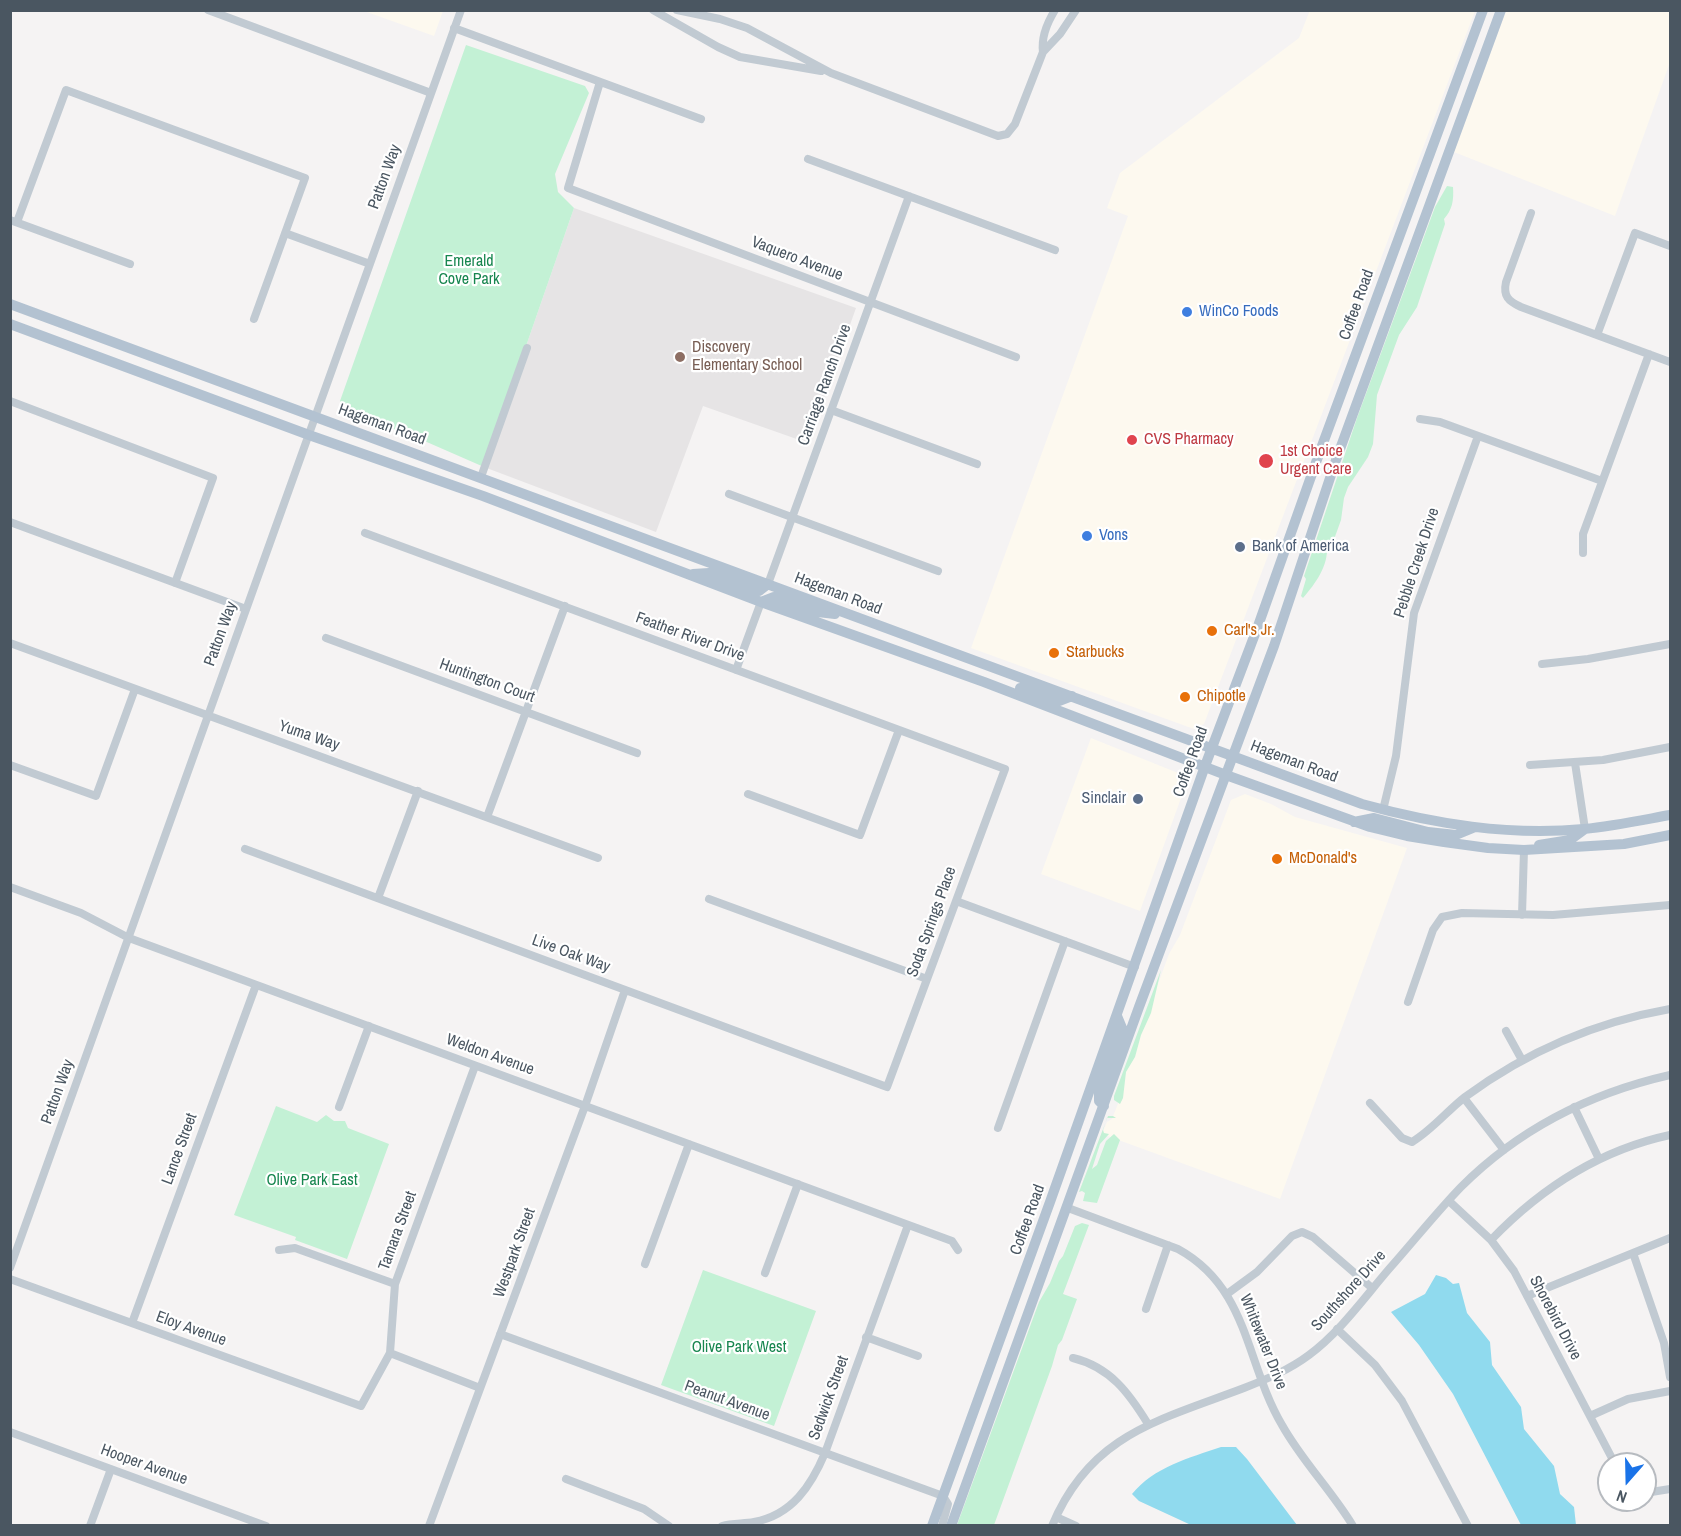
<!DOCTYPE html>
<style>
body{margin:0}
#map{position:relative;width:1681px;height:1536px;overflow:hidden;background:#f5f3f3;font-family:"Archivo Narrow",sans-serif}
canvas{display:block}
.frame{position:absolute;inset:0;border:12px solid #4a5661;pointer-events:none}
.north{position:absolute;left:1597px;top:1452px;width:60px;height:60px;box-sizing:border-box;background:#fff;border:2px solid #b7bbc0;border-radius:50%;rotate:200deg;font-size:16px;font-weight:700;line-height:24px;text-align:center;color:#4a5661}
.north::after{content:'';display:block;margin:auto;width:21px;height:27px;background:#1a73e8;clip-path:polygon(50% 0,100% 100%,50% 72%,0 100%)}
</style>
<div id="map">
<canvas width="1681" height="1536"></canvas>
<div class="frame"></div>
<div class="north">N</div>
</div>
<script>
const g = document.querySelector('canvas').getContext('2d');
g.lineJoin = 'round';
function fillPath(path, color) {
  g.fillStyle = color;
  g.fill(path, 'evenodd');
}
function stroke(path, color, width, dash) {
  g.strokeStyle = color;
  g.lineWidth = width;
  g.lineCap = dash ? 'butt' : 'round';
  g.setLineDash(dash || []);
  g.stroke(path);
}
function label(font, color, halo, rows, align = 'center') {
  g.font = font + ' "Archivo Narrow",sans-serif';
  g.lineWidth = 4.5;
  g.setLineDash([]);
  g.textBaseline = 'middle';
  g.strokeStyle = halo;
  g.fillStyle = color;
  for (const [text, x, y, turn = 0] of rows) {
    g.save();
    g.translate(x, y);
    g.rotate((+turn || 0) * Math.PI / 180);
    g.textAlign = isNaN(turn) ? turn : align;
    if (halo) g.strokeText(text, 0, 0);
    g.fillText(text, 0, 0);
    g.restore();
  }
}
const commercial = new Path2D(`
 M1310,10L1475,11L1204,724L1194,729L971,648L1128,216L1107,208L1120,173L1299,38Z
 M364,11L443,10V11L434,36Z
 M1506,11H1670V62L1615,216L1454,152Z
 M1091,738L1178,773L1185,787L1140,911L1041,874Z
 M1245,794L1271,804L1295,817L1407,848L1280,1199L1102,1134L1107,1122L1112,1119L1119,1101L1117,1096L1169,954L1180,935L1231,800Z`);
const education = new Path2D(`
 M574,208L856,308L808,443L703,406L656,532L484,467Z`);
const green = new Path2D(`
 M466,45L585,86L589,93L555,174L558,192L574,208L484,467L413,436L344,411L340,401Z
 M1447,186L1453,187C1454,201 1452,210 1444,219L1445,224L1417,307L1399,335L1377,395L1373,444L1368,457L1348,487L1344,498L1341,520L1332,545L1327,547C1328,566 1316,583 1303,598L1301,596L1306,579L1304,576L1357,418L1435,207Z
 M1161,970L1151,1013L1141,1035L1135,1057L1126,1072L1123,1098L1120,1104L1114,1100V1096Z
 M276,1106L317,1122L326,1115L334,1121H345L348,1128L389,1144L347,1259L295,1240L296,1237L234,1215Z
 M1108,1116H1113L1116,1118H1107L1103,1130L1104,1133L1109,1134L1100,1144L1092,1169L1097,1165L1106,1141L1114,1134L1120,1140L1097,1203L1083,1201L1085,1193L1082,1191L1079,1192Z
 M1082,1223L1089,1225L1063,1294L1077,1299L1062,1340L1058,1345L1052,1366L994,1525H957L1039,1302L1050,1283L1059,1261L1063,1256L1075,1226Z
 M703,1270L816,1311L774,1426L661,1385Z`);
const water = new Path2D(`
 M1436,1275L1446,1278L1453,1284L1459,1283L1467,1313L1490,1342L1492,1365L1521,1407L1524,1429L1554,1466L1560,1494L1574,1507L1576,1525H1521L1453,1394L1419,1345L1391,1312L1425,1294Z
 M1221,1447H1236L1247,1459L1297,1525H1191L1139,1501L1132,1494C1154,1467 1189,1458 1221,1447Z`);
const minor = new Path2D(`
 M208,10L431,93
 M653,10L718,47L740,57L821,71
 M677,10L720,19L747,28L831,73L998,136L1007,134L1015,124L1043,52L1060,34L1076,10
 M454,28L701,119
 M1043,52C1041,37 1047,23 1055,10
 M600,82L568,188L1016,357
 M808,159L1055,250
 M1531,213L1506,282C1503,296 1508,301 1521,307L1670,362
 M10,220L130,264
 M17,222L66,90L305,178L254,319
 M285,233L370,264
 M1597,335L1635,233L1670,246
 M10,401L213,478L175,583
 M831,410L977,464
 M1420,419L1440,422L1602,481
 M481,477L527,348
 M729,494L938,571
 M10,522L246,609
 M1583,553V534L1649,354
 M768,584L909,196
 M326,638L637,753
 M10,643L598,858
 M1542,664L1588,659L1670,644
 M736,670L761,602
 M1575,763L1585,829
 M10,765L96,796L135,689
 M1530,765L1603,760L1670,747
 M748,794L860,835L899,730
 M1383,810L1396,756L1414,613L1478,436
 M487,817L565,606
 M245,849L887,1087L1005,769L365,533
 M10,887L81,913L129,938L952,1241L958,1250
 M378,898L418,791
 M709,899L927,979
 M956,901L1135,967
 M1522,915L1524,850
 M1408,1002L1433,930L1442,917L1462,913L1553,915L1670,905
 M1506,1031L1522,1060
 M1464,1098L1504,1150
 M1370,1103L1402,1138L1412,1142C1432,1130 1447,1111 1465,1097C1526,1052 1596,1022 1670,1009
 M339,1107L369,1026
 M1574,1107L1599,1159
 M998,1128L1065,941
 M1449,1201L1491,1240L1514,1271L1615,1464
 M1068,1208L1178,1249C1249,1288 1245,1362 1282,1425C1302,1461 1332,1491 1353,1526
 M1491,1240C1541,1188 1600,1150 1670,1135
 M279,1250L295,1248L395,1284
 M1633,1253L1664,1343L1670,1377
 M645,1264L689,1144
 M10,1268L461,10
 M765,1273L798,1184
 M10,1279L361,1406L390,1353L395,1284L475,1066
 M1227,1294L1257,1272L1292,1236L1302,1232L1313,1237L1372,1288
 M1527,1296L1670,1238
 M1146,1309L1168,1245
 M132,1323L256,985
 M1337,1329L1375,1365L1402,1401L1468,1526
 M500,1334L943,1496L948,1504L942,1526
 M866,1337L918,1356
 M390,1353L480,1388
 M1073,1358C1110,1367 1129,1393 1148,1424
 M1590,1416L1628,1399L1670,1391
 M10,1432L266,1526
 M566,1479L644,1509L669,1526
 M1645,1493L1670,1489
 M1056,1517L1076,1526
 M90,1526L111,1469
 M429,1526L585,1106L625,990
 M722,1526C733,1523 744,1524 754,1522C792,1515 811,1486 825,1453L908,1225
 M1052,1526C1090,1434 1160,1420 1244,1388C1267,1379 1289,1370 1309,1355C1340,1332 1364,1298 1389,1269C1413,1242 1436,1213 1461,1187C1519,1129 1591,1093 1670,1075`);
const major = new Path2D(`
 M10,304L1362,804C1435,824 1508,836 1584,829C1613,826 1642,820 1670,815
 M10,324L309,435L483,496L761,602L984,682L1226,775L1370,827L1407,836L1444,842L1488,848L1524,850L1624,844L1670,835
 M693,574L709,573L759,591L768,584
 M761,602L774,597L818,612L835,614
 M1020,688L1059,701L1072,696
 M1354,822L1374,818L1428,832L1456,835L1473,828
 M1539,845L1570,840L1585,829
 M1104,1106L1099,1101V1093L1122,1028L1117,1016
 M932,1526L1050,1202L1205,766L1258,626L1319,454L1483,10
 M951,1526L1139,1007L1274,646L1336,460L1501,10`);
const markers = [
 [1187,312,6,"#3f7fe0"],
 [680,357,6,"#8d6e63"],
 [1132,440,6,"#e0444e"],
 [1266,461,8,"#e0444e"],
 [1087,536,6,"#3f7fe0"],
 [1240,547,6,"#5c6f8a"],
 [1212,631,6,"#e8710a"],
 [1054,653,6,"#e8710a"],
 [1185,697,6,"#e8710a"],
 [1138,799,6,"#5c6f8a"],
 [1277,859,6,"#e8710a"]
];
const streetNames = [
 ["Patton Way",385,177,-70],
 ["Vaquero Avenue",797,259,21],
 ["Coffee Road",1357,305,-70],
 ["Carriage Ranch Drive",825,385,-70],
 ["Hageman Road",382,425,20],
 ["Pebble Creek Drive",1417,563,-72],
 ["Hageman Road",838,594,21],
 ["Patton Way",221,634,-70],
 ["Feather River Drive",690,637,20],
 ["Huntington Court",487,681,20],
 ["Yuma Way",309,736,19],
 ["Coffee Road",1191,762,-70],
 ["Hageman Road",1294,762,21],
 ["Soda Springs Place",932,922,-70],
 ["Live Oak Way",571,954,20],
 ["Weldon Avenue",490,1055,20],
 ["Patton Way",58,1092,-70],
 ["Lance Street",180,1149,-70],
 ["Coffee Road",1028,1220,-70],
 ["Tamara Street",398,1231,-70],
 ["Westpark Street",515,1253,-70],
 ["Southshore Drive",1349,1291,-48],
 ["Shorebird Drive",1555,1318,62],
 ["Eloy Avenue",191,1329,20],
 ["Whitewater Drive",1263,1342,68],
 ["Sedwick Street",829,1398,-70],
 ["Peanut Avenue",727,1401,20],
 ["Hooper Avenue",144,1465,20]
];
const parkNames = [
 ["Emerald",469,262],
 ["Cove Park",469,280],
 ["Olive Park East",312,1181],
 ["Olive Park West",739,1348]
];
const shopNames = [
 ["WinCo Foods",1199,312],
 ["Vons",1099,536]
];
const educationNames = [
 ["Discovery",692,348],
 ["Elementary School",692,366]
];
const healthNames = [
 ["CVS Pharmacy",1144,440],
 ["1st Choice",1280,452],
 ["Urgent Care",1280,470]
];
const serviceNames = [
 ["Bank of America",1252,547],
 ["Sinclair",1126,799,"right"]
];
const foodNames = [
 ["Carl's Jr.",1224,631],
 ["Starbucks",1066,653],
 ["Chipotle",1197,697],
 ["McDonald's",1289,859]
];
fillPath(commercial, '#fdf9ef');
fillPath(education, '#e6e4e5');
fillPath(green, '#c3f1d5');
fillPath(water, '#90daee');
stroke(minor, '#c1cad2', 8);
stroke(major, '#b3c2d1', 10);
for (const [x, y, r, color] of markers) {
  const dot = new Path2D();
  dot.arc(x, y, r, 0, 2 * Math.PI);
  g.fillStyle = color;
  g.fill(dot);
  stroke(dot, '#fff', 2);
}
label('16px', '#4a5661', '#fff', streetNames);
label('16px', '#17864f', '#fff', parkNames);
label('16px', '#366cbe', '#fff', shopNames, 'left');
label('16px', '#785e54', '#fff', educationNames, 'left');
label('16px', '#be3a42', '#fff', healthNames, 'left');
label('16px', '#4e5e75', '#fff', serviceNames, 'left');
label('16px', '#c56008', '#fff', foodNames, 'left');
</script>
